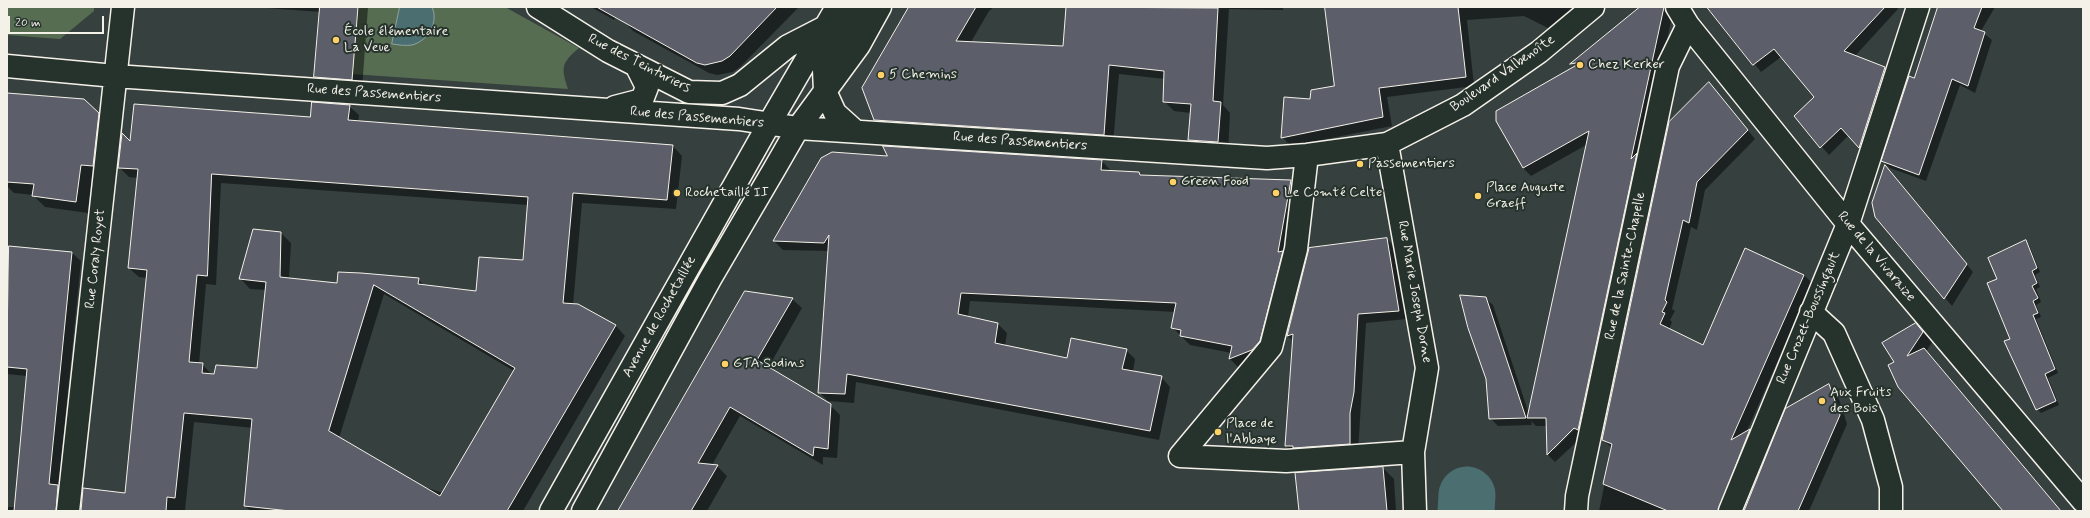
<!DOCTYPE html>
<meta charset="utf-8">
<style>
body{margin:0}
#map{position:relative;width:2090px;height:518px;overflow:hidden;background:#36403f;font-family:Mynerve,sans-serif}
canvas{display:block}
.frame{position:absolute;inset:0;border:8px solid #f4f1e8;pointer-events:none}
.scale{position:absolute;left:8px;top:16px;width:96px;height:18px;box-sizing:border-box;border:2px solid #f4f1e8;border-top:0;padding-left:5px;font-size:12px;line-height:14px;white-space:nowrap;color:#f4f1e8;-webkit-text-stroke:3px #26332d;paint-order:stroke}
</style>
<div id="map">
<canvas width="2090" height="518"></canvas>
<div class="frame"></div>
<div class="scale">20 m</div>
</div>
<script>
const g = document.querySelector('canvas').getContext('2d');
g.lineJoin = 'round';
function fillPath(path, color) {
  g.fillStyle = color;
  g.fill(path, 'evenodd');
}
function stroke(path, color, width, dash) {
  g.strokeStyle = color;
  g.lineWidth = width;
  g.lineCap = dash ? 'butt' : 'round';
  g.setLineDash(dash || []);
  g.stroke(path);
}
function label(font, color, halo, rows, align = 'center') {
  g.font = font + ' Mynerve,sans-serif';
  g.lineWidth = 4;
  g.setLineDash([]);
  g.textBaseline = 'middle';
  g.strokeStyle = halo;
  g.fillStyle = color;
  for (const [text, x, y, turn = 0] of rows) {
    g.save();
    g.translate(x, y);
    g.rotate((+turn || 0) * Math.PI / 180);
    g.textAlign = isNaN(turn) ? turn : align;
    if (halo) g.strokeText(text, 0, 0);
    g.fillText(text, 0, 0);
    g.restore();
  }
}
const green = new Path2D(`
 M7,7H94V11L60,39L7,35Z
 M359,7H505L579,48C561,63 561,68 568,89L352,74Z`);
const water = new Path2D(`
 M400,7H432C439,22 428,41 412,45C406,46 399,45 392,44Z`);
const shadow = new Path2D(`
 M253,7H368L362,89L325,87L315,77L321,12Z
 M591,7H621L614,20Z
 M638,7H799L740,67L733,72L717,75L709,73L633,31L623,20Z
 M910,7H994L989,11L971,42L1064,47L1067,7H1283V10L1229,9L1223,105L1230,113L1228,152L1199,150L1189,140L1191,113L1174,111L1164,101L1165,79L1119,74L1113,144L885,130L875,120Z
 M1326,7H1573L1548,28L1524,16L1467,20L1474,86L1387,97L1392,126L1291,146L1282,137L1311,101L1335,87Z
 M1643,7H1674L1583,436L1555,462L1548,455L1547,426H1536L1531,421L1532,425L1498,426L1490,418L1487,379L1485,298L1493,305L1529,414L1588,144L1531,176L1523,168L1497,121L1580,64L1579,63ZM1577,424L1579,425L1554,450V447Z
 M1709,7H1897L1898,9L1855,56L1885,68L1893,76L1867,154L1849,135L1829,155L1795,116L1815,98L1781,57L1761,72Z
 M1939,7H1995L1981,31L1992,40L1975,93L1960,85L1926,181L1890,168L1883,161L1915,80Z
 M1709,83L1755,139L1705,190L1697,230L1691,227L1672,309L1675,311L1670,320L1672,322L1669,330L1704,347L1746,249L1804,275L1812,283L1746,433L1750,430L1758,438L1728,511H1599L1612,448L1603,440Z
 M7,94L98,114L110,126L105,177L92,176L88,213L45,207L33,195L14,193L7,186Z
 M349,106L359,115L358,122L673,146L682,156L676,209L582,203L573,305H578L616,326L625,336L523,511H251L245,506L253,428L194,422L185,511H95L126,494L147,278L139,277L129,268L138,178L129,177L119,167L131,143L311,118ZM221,183L528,205L524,261L477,292L425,286L418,279L338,285L289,279L291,243L281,233L241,279L250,289L266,290L258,370L212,375L202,364H199L206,284L216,285ZM384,294L514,371L443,493L421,486L339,438Z
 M889,157L1102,161L1111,171L1139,173L1142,176L1291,181L1300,191L1268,350L1239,368L1230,359L1232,353L1190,345L1173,328L1176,312L970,301L968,317L998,324L1007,333L1005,346L1067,359L1126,350L1135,359L1133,372L1161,377L1170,387L1159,440L856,382L854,403L828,401L819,392L829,251L783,250L774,241L822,159Z
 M1892,174L1973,272L1952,306L1876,216Z
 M1387,239L1395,248L1407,319L1366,323L1358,452L1294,455L1286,446L1293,341L1288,336L1310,248Z
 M2025,242L2029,245L2040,272L2035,275L2040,287L2036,289L2041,302L2036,305L2041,317L2036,319L2058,373L2048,378L2059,405L2041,413L2037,409L2011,339L1998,279Z
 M10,247L72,253L81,261L56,511H7V507H15L27,376L7,374V336H9L13,289L7,284Z
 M792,299L802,308L768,368L830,405L840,415L837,458L823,457V465L740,416L712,465L717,466L727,476L707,511H619Z
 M1916,324L1932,342L1926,352L2061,511H2004L1895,363Z
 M1829,385L1837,393L1847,424L1809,511H1745Z
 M1383,468L1394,479L1396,511H1300Z`);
const river = new Path2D(`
 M1466,511L1467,495`);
const building = new Path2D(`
 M320,7H358L352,80L314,77Z
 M597,7H777L730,56L722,61L705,65L697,63Z
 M909,7H976L956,41L1063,46L1066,7L1218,8L1213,101L1221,102L1218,142L1188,140L1191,104L1163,102L1164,71L1109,65L1104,135L874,120L862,88Z
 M1325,7H1458L1466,77L1379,88L1383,117L1281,138L1284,97L1310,99L1311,90L1334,86Z
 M1640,7H1664L1631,159L1637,153L1578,430L1574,428L1547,455L1546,418H1527L1589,131L1523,168L1496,121V111L1582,62L1570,64Z
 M1707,7H1885L1844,51L1885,67L1859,148L1841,128L1820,148L1794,116L1814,97L1774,49L1753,65Z
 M1938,7H1982L1974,28L1985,32L1968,86L1952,79L1919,175L1881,161L1909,76L1914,78Z
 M1709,82L1748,130L1697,182L1689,223L1683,220L1665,300L1667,302L1662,312L1665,313L1660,324L1703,345L1745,248L1804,275L1731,440L1750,429L1718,511H1668L1603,484L1612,444L1602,440L1669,122Z
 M7,93L84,99L99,113L93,166L81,165L76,202L32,196L34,184L7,182Z
 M312,102L350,105L348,120L673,145L667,200L573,193L563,303L578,304L616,325L507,511H290L244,506L252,419L184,413L175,498L167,497L166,511H81L83,488L125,493L147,270L128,268L138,169L118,168L122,133L130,141L134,104L310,117ZM212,174L528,197L523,260L479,257L476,291L418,284L419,278L361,273L338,272L337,283L280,277L281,232L253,229L239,279L266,282L257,368L216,365L214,374L202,373L203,363L189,362L197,275L207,276ZM374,285L515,368L440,496L329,431Z
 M883,146L1102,160L1101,170L1139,172L1140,175L1291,180L1278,252L1283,251L1260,341L1252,350L1229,359L1232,346L1180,336L1181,330L1171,328L1176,303L961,293L958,314L998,323L995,343L1067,358L1071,338L1127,349L1122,369L1162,376L1150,431L847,374L845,394L818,393L829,235L824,243L773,241L821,158L832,152L887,156Z
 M1885,165L1967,264L1944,299L1875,217L1872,203Z
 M1387,238L1399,311L1358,314L1354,392L1350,413V444L1293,448V446H1285L1293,334L1287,336L1309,248Z
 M2026,240L2037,268L2032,271L2037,283L2032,286L2038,298L2033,301L2038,313L2033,315L2055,369L2045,374L2056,401L2036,410L2004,341L2010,339L1987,283L1997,279L1988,258Z
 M9,246L72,252L49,484L58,485L56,511H14L27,369L7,367Z
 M745,291L793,298L757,360L831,404L828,449L814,447L813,456L730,407L698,463L718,465L691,511H618Z
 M1460,295L1486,297L1526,418L1489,419L1486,379L1468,328Z
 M1916,323L1923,332L1907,356L1924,348L2061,511H2003L1898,387L1888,365L1894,362L1882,343Z
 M1829,384L1840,415L1798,511H1744L1785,409Z
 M1383,467L1387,511H1299L1295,473Z`);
const minor = new Path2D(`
 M538,7L608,51L689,92L722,93L740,85L788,46L825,27
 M1677,7L1688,25L1848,224L2083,501
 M7,66L115,76L739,119L798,128L1267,158L1307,155L1387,144L1463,105L1539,52L1593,7
 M615,107L642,100L647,87L636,65
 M855,131L835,113L825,91L824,70L861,7
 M1387,144L1427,368L1413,452L1415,511
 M1307,155L1296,249L1271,347L1180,456L1286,461L1413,452
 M1811,312L1834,333L1873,420L1891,487V511
 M68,511L123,7
 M551,511L769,124L837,7
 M583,511L710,279L775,168L798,128L859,45L880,7
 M1576,511L1577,496L1668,66L1688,25
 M1730,511L1848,224L1918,7`);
const markers = [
 [336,40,4,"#ffd166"],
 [1580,65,4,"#ffd166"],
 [881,75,4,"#ffd166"],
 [1360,164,4,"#ffd166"],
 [1173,182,4,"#ffd166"],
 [677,193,4,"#ffd166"],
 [1276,193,4,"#ffd166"],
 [1478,196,4,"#ffd166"],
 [725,364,4,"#ffd166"],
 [1822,401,4,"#ffd166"],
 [1218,432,4,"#ffd166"]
];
const poiNames = [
 ["École élémentaire",344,32],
 ["La Veue",344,48],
 ["Chez Kerker",1588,65],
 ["5 Chemins",889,75],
 ["Passementiers",1368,164],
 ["Green Food",1181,182],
 ["Place Auguste",1486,188],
 ["Graeff",1486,204],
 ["Rochetaillé II",685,193],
 ["Le Comté Celte",1284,193],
 ["GTA Sodins",733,364],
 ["Aux Fruits",1830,393],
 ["des Bois",1830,409],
 ["Place de",1226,424],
 ["l'Abbaye",1226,440]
];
const streetNames = [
 ["Rue des Teinturiers",639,64,27],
 ["Boulevard Valbenoîte",1503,74,-35],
 ["Rue des Passementiers",374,94,4],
 ["Rue des Passementiers",697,118,5],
 ["Rue des Passementiers",1020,142,4],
 ["Rue de la Vivaraize",1876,257,50],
 ["Rue Coraly Royet",96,259,-84],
 ["Rue de la Sainte-Chapelle",1626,266,-78],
 ["Rue Marie Joseph Dorne",1414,292,80],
 ["Avenue de Rochetaillée",660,317,-61],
 ["Rue Crozet-Boussingault",1809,318,-67]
];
fillPath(green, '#566d52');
fillPath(water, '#4b6f71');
stroke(water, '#8fa3a1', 1);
fillPath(shadow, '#0007');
stroke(river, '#4b6f71', 57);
fillPath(building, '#5c5e6a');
stroke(building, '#f4f1e8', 1);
stroke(minor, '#f4f1e8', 25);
stroke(minor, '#26332d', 22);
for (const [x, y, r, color] of markers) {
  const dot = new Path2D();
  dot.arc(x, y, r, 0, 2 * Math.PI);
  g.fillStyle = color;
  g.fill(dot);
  stroke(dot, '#26332d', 1.5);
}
label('14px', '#f4f1e8', '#26332d', poiNames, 'left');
label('14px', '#f4f1e8', '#26332d', streetNames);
</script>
